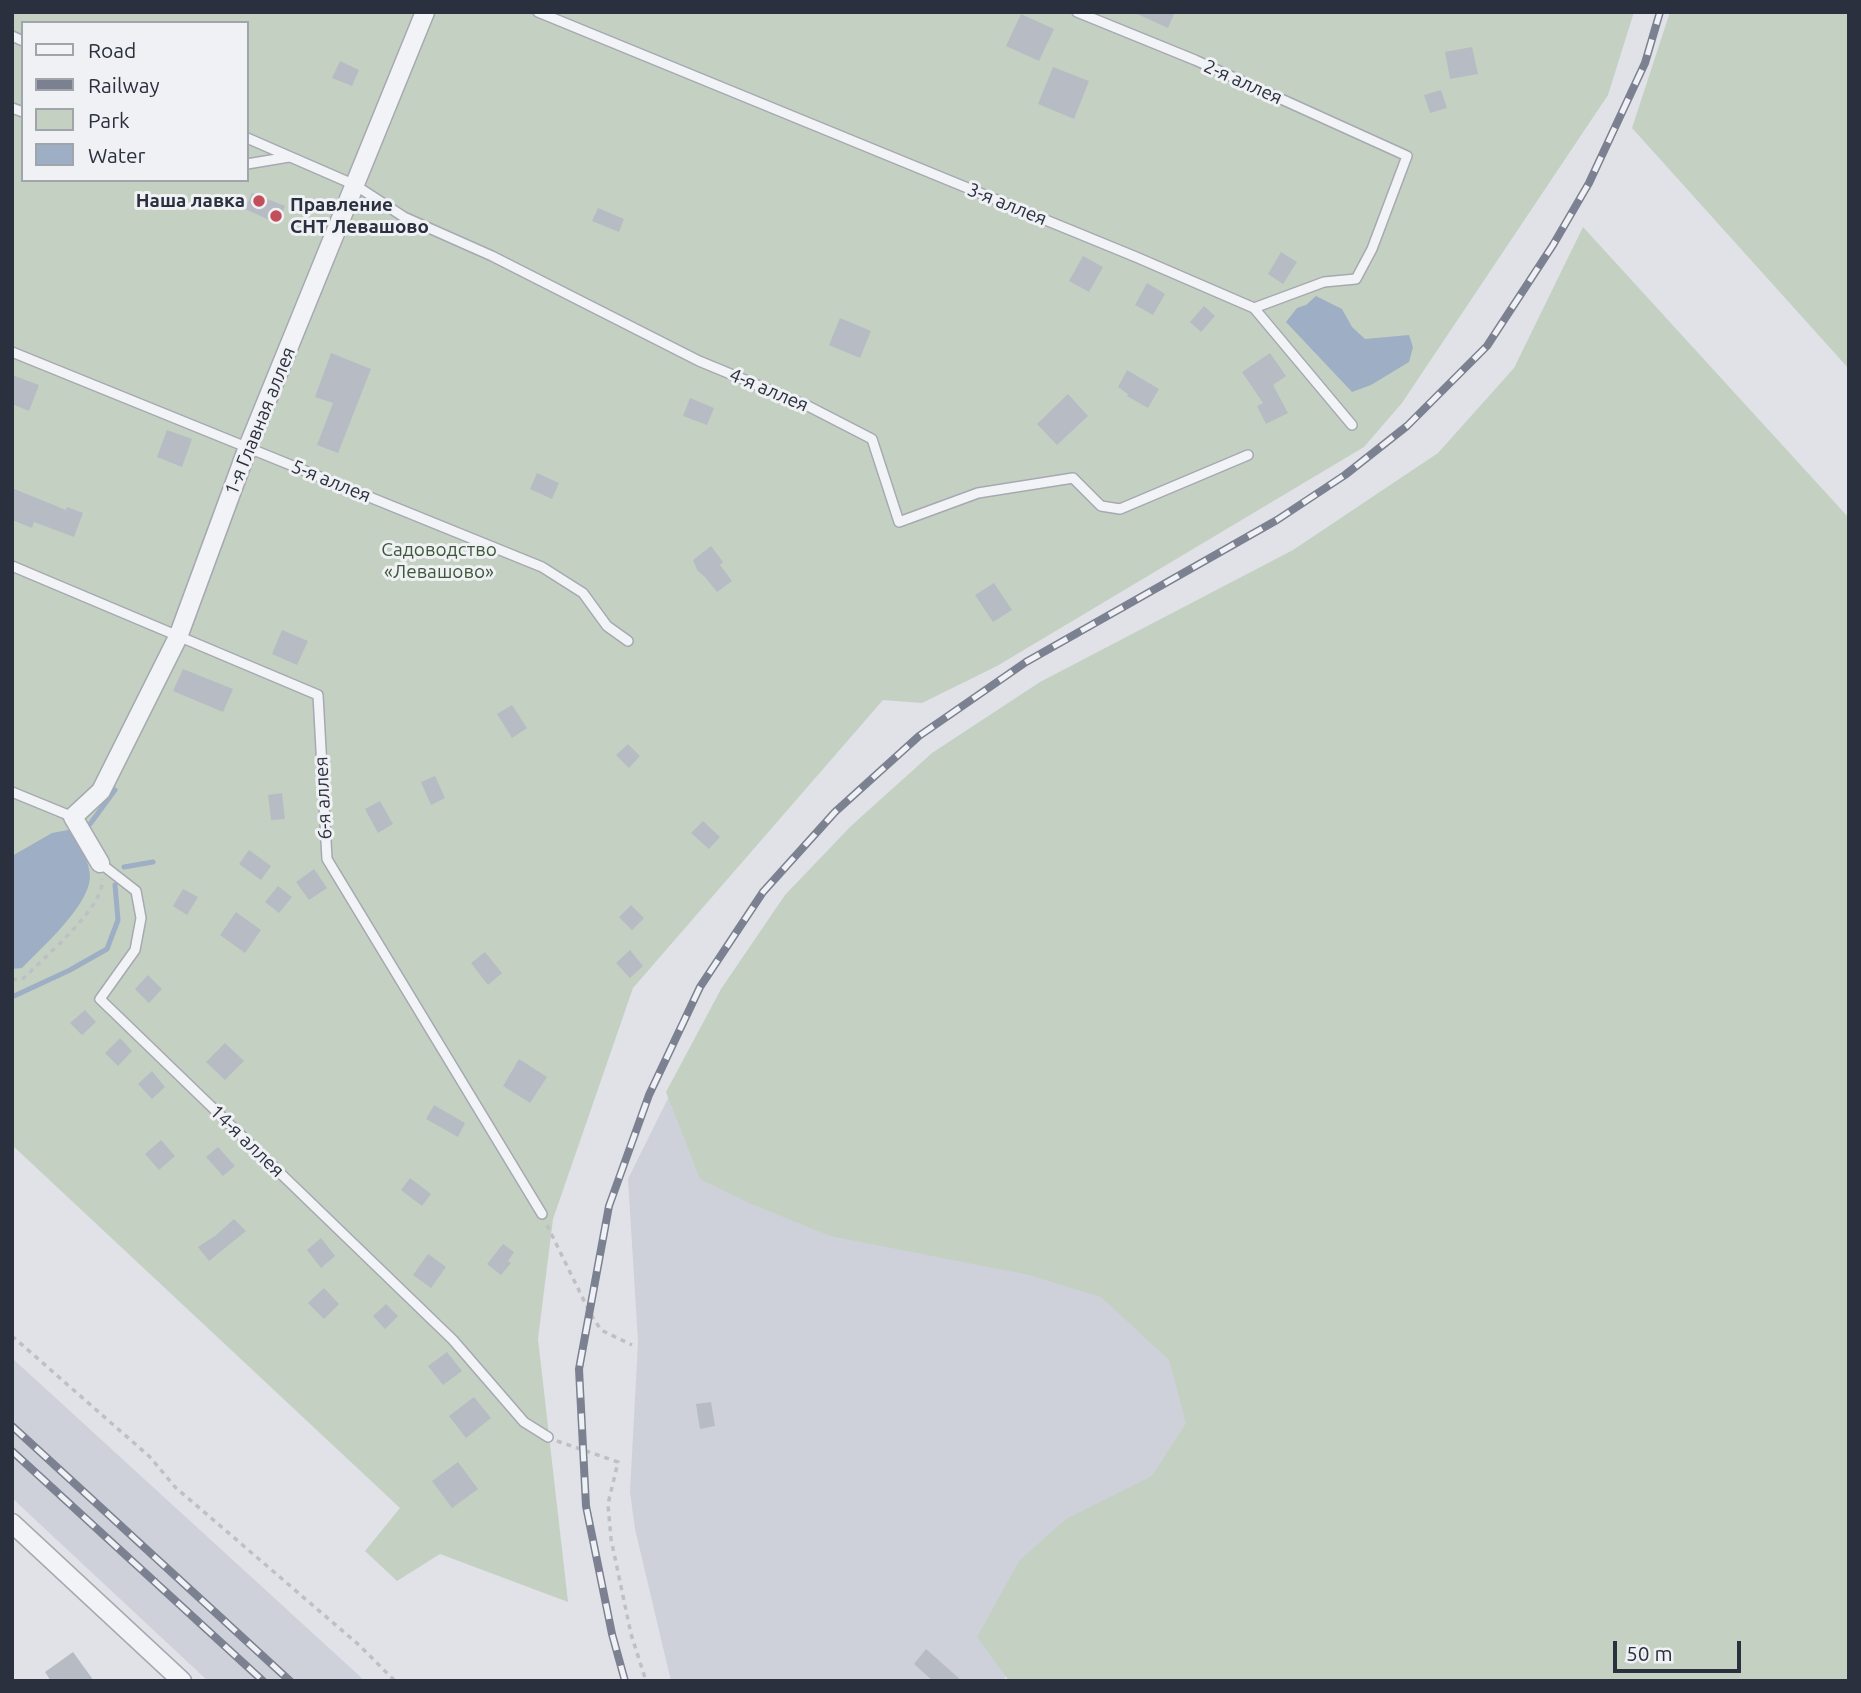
<!DOCTYPE html>
<meta charset="utf-8">
<style>
body{margin:0}
#map{position:relative;width:1861px;height:1693px;overflow:hidden;background:#e0e2e7;font-family:Ubuntu,sans-serif}
canvas{display:block}
.frame{position:absolute;inset:0;border:14px solid #2a303d;pointer-events:none}
.legend{position:absolute;left:21px;top:21px;width:228px;height:161px;box-sizing:border-box;background:#eff1f5;border:2px solid #a0a4ab;margin:0;padding:9px 12px;list-style:none;font-size:21px;color:#2a303d}
.legend li{display:flex;align-items:center;gap:14px;height:35px}
.legend b{width:35px;border:2px solid #a0a4ab}
.scale{position:absolute;left:1613px;top:1641px;width:128px;height:32px;box-sizing:border-box;border:4px solid #2a303d;border-top:0;padding-left:9px;font-size:21px;line-height:24px;white-space:nowrap;color:#2a303d;-webkit-text-stroke:5px #eff1f5;paint-order:stroke}
</style>
<div id="map">
<canvas width="1861" height="1693"></canvas>
<div class="frame"></div>
<ul class="legend">
<li><b style="height:9px;background:#f2f3f6"></b>Road</li>
<li><b style="height:9px;background:#7b8190"></b>Railway</li>
<li><b style="height:19px;background:#c4d1c2"></b>Park</li>
<li><b style="height:19px;background:#9eaec4"></b>Water</li>
</ul>
<div class="scale">50 m</div>
</div>
<script>
const g = document.querySelector('canvas').getContext('2d');
g.lineJoin = 'round';
function fillPath(path, color) {
  g.fillStyle = color;
  g.fill(path, 'evenodd');
}
function stroke(path, color, width, dash) {
  g.strokeStyle = color;
  g.lineWidth = width;
  g.lineCap = dash ? 'butt' : 'round';
  g.setLineDash(dash || []);
  g.stroke(path);
}
function label(font, color, halo, rows, align = 'center') {
  g.font = font + ' Ubuntu,sans-serif';
  g.lineWidth = 6;
  g.setLineDash([]);
  g.textBaseline = 'middle';
  g.strokeStyle = halo;
  g.fillStyle = color;
  for (const [text, x, y, turn = 0] of rows) {
    g.save();
    g.translate(x, y);
    g.rotate((+turn || 0) * Math.PI / 180);
    g.textAlign = isNaN(turn) ? turn : align;
    if (halo) g.strokeText(text, 0, 0);
    g.fillText(text, 0, 0);
    g.restore();
  }
}
const built = new Path2D(`
 M694,1046L1153,1300L1200,1428L1004,1679L1005,1681H671L635,1529L630,1492L638,1342L628,1179Z
 M12,1358L365,1681H208L12,1498Z`);
const green = new Path2D(`
 M12,12H1634L1608,95L1402,403L1364,447L997,666L922,703L883,700L633,988L553,1219L538,1339L568,1602L440,1554L397,1581L365,1551L400,1508L12,1145ZM23,23H247V180H23Z
 M1670,12H1849V369L1632,128Z
 M1583,227L1849,518V1681H1009L977,1637L1019,1561L1066,1519L1152,1476L1186,1423L1169,1360L1101,1297L1029,1275L830,1236L749,1203L700,1179L666,1092L721,989L785,895L851,826L932,753L1040,682L1293,550L1438,453L1514,368Z`);
const water = new Path2D(`
 M1316,296L1342,309L1352,327L1365,339L1409,335L1413,347L1409,362L1371,385L1352,392L1286,322L1297,308L1306,305Z
 M68,830L78,835C81,847 90,864 90,877C89,906 42,947 22,968L12,969V856L52,833Z`);
const stream = new Path2D(`
 M90,824L115,790
 M124,867L153,862
 M12,997L70,970L107,949L118,920L115,885`);
const building = new Path2D(`
 M1133,12H1175L1168,28Z
 M1021,14L1054,29L1039,61L1006,46Z
 M1472,47L1478,74L1450,79L1445,52Z
 M340,61L359,70L352,86L332,78Z
 M1053,67L1089,81L1074,119L1038,104Z
 M1441,90L1447,108L1430,113L1424,95Z
 M252,193L285,206L278,224L245,209Z
 M598,208L624,219L619,232L592,221Z
 M1281,252L1297,262L1283,284L1268,274Z
 M1083,256L1103,267L1089,292L1069,281Z
 M1147,283L1165,294L1153,315L1135,305Z
 M1204,306L1215,316L1201,332L1190,322Z
 M840,318L871,331L860,358L829,345Z
 M331,353L371,369L338,453L317,445L333,403L315,397Z
 M1270,353L1286,376L1273,385L1288,413L1266,424L1257,406L1263,403L1242,372Z
 M1127,370L1159,389L1148,408L1127,396L1128,394L1118,387Z
 M12,375L39,385L29,411L12,404Z
 M1068,394L1088,416L1057,445L1037,424Z
 M690,398L714,408L707,425L683,416Z
 M167,430L192,439L182,467L157,457Z
 M537,473L559,483L552,499L530,489Z
 M12,488L66,510L67,507L83,513L74,537L34,522L32,528L12,520Z
 M711,546L723,562L720,565L732,581L717,592L705,577L697,570L693,560Z
 M994,583L1012,610L993,622L975,595Z
 M282,630L308,641L297,665L272,654Z
 M183,669L233,689L223,712L173,691Z
 M512,705L527,728L512,738L497,714Z
 M628,744L640,756L629,768L616,755Z
 M435,776L445,798L431,805L421,782Z
 M282,793L285,819L271,820L268,795Z
 M380,801L393,824L378,833L365,809Z
 M703,821L720,837L709,849L691,833Z
 M249,850L271,866L261,880L239,864Z
 M314,869L327,888L309,900L296,882Z
 M278,886L292,897L279,913L265,902Z
 M183,889L198,897L187,915L173,906Z
 M631,905L644,918L632,930L619,917Z
 M236,912L261,930L245,953L220,935Z
 M630,950L643,966L630,978L616,963Z
 M485,952L502,973L488,985L471,963Z
 M148,975L162,989L149,1003L135,989Z
 M85,1010L96,1022L82,1035L70,1023Z
 M120,1038L132,1051L118,1066L105,1053Z
 M225,1043L244,1061L225,1080L206,1062Z
 M519,1059L547,1077L530,1103L503,1086Z
 M152,1071L165,1087L152,1099L138,1084Z
 M434,1105L465,1123L458,1137L426,1119Z
 M161,1140L175,1156L159,1170L145,1154Z
 M218,1147L235,1166L223,1176L206,1157Z
 M410,1178L431,1194L422,1206L401,1190Z
 M234,1219L246,1231L209,1261L198,1247L215,1236Z
 M321,1238L335,1256L321,1268L307,1250Z
 M503,1244L514,1252L508,1261L511,1263L501,1275L487,1264Z
 M428,1254L446,1267L431,1288L413,1275Z
 M324,1288L339,1304L324,1319L308,1303Z
 M386,1304L398,1316L385,1329L373,1316Z
 M447,1352L462,1371L443,1385L428,1366Z
 M474,1397L491,1418L466,1438L449,1416Z
 M711,1402L715,1426L700,1429L696,1404Z
 M458,1462L478,1489L452,1508L432,1481Z
 M926,1649L962,1681H933L914,1664Z
 M73,1652L94,1681H51L45,1672Z`);
const path = new Path2D(`
 M12,980L24,978C43,958 106,906 102,879
 M547,1225L590,1313L601,1330L632,1345
 M12,1336L150,1457L175,1487L359,1645L395,1681
 M557,1441L618,1462L608,1504L611,1539L631,1634L646,1681`);
const service = new Path2D(`
 M538,12L1136,257L1254,308L1324,282L1356,279L1372,249L1407,156L1195,60L1077,12
 M12,36L23,41
 M12,108L23,112
 M247,138L355,185L404,217L492,256L699,361L808,406L872,439L899,522L978,493L1073,478L1101,506L1120,509L1248,455
 M247,164L289,157
 M1254,308L1352,425
 M12,352L542,567L583,593L607,626L628,641
 M12,566L318,695L327,859L542,1214
 M12,792L73,817
 M100,863L136,891L141,918L135,950L100,999L453,1340L524,1422L548,1437`);
const minor = new Path2D(`
 M100,863L73,817L101,791L178,637L248,447L425,12
 M12,1523L182,1681`);
const rail = new Path2D(`
 M12,1426L290,1681
 M12,1451L263,1681
 M625,1681L612,1634L586,1506L579,1369L609,1206L649,1095L700,987L763,892L835,812L919,736L1026,662L1277,520L1345,475L1407,426L1487,346L1553,245L1589,183L1645,63L1660,12`);
const markers = [
 [259,201,7,"#c24f59"],
 [276,216,7,"#c24f59"]
];
const streetNames = [
 ["2-я аллея",1243,82,24],
 ["3-я аллея",1007,204,22],
 ["4-я аллея",769,390,23],
 ["1-я Главная аллея",260,421,-68],
 ["5-я аллея",331,481,22],
 ["6-я аллея",323,798,-93],
 ["14-я аллея",247,1141,44]
];
const poiNames = [
 ["Наша лавка",245,201],
 ["Правление",290,205,"left"],
 ["СНТ Левашово",290,227,"left"]
];
const parkNames = [
 ["Садоводство",439,550],
 ["«Левашово»",439,572]
];
fillPath(built, '#ced1d9');
fillPath(green, '#c4d1c2');
fillPath(water, '#9eaec4');
stroke(stream, '#9eaec4', 5);
fillPath(building, '#b7bbc4');
stroke(service, '#a6a9b1', 12);
stroke(minor, '#a6a9b1', 21);
stroke(path, '#bec0c6', 3.5, [5, 5]);
stroke(service, '#f2f3f6', 9);
stroke(minor, '#f2f3f6', 18);
stroke(rail, '#7b8190', 8);
stroke(rail, '#eff1f5', 5, [16]);
for (const [x, y, r, color] of markers) {
  const dot = new Path2D();
  dot.arc(x, y, r, 0, 2 * Math.PI);
  g.fillStyle = color;
  g.fill(dot);
  stroke(dot, '#eff1f5', 2.5);
}
label('19px', '#2a303d', '#eff1f5', streetNames);
label('bold 19px', '#2a303d', '#eff1f5', poiNames, 'right');
label('19px', '#3c5838', '#eff1f5', parkNames);
</script>
